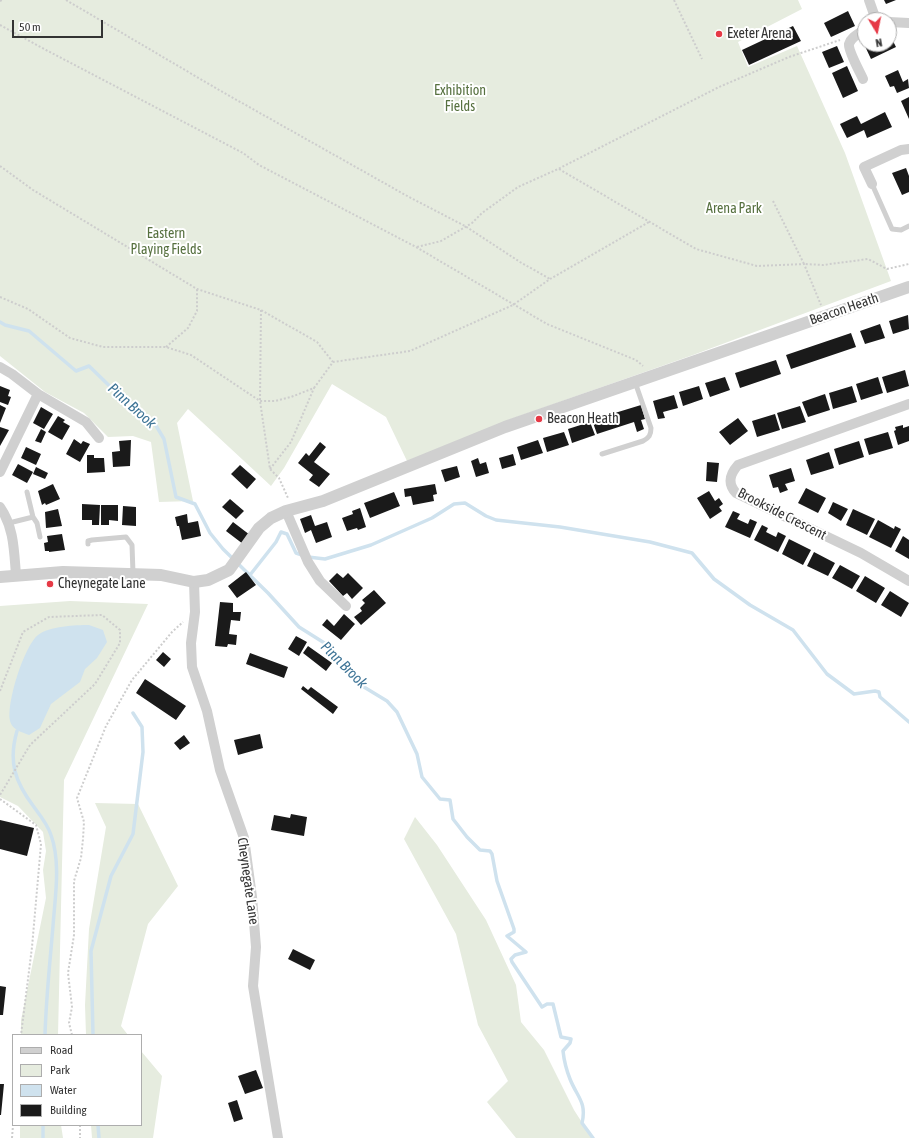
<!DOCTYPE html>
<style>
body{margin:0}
#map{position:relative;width:909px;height:1138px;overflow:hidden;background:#fff;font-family:"Asap Condensed",sans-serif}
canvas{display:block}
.legend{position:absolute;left:12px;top:1034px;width:130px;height:92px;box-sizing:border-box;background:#fff;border:1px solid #adadad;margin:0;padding:5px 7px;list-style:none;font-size:12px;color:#333}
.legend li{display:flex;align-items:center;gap:8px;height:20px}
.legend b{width:20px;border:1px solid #adadad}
.north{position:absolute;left:857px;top:12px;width:40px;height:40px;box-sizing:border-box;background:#fff;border:1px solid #adadad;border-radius:50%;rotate:170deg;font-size:11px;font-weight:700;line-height:16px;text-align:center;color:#333}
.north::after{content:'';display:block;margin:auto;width:14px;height:18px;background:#e63946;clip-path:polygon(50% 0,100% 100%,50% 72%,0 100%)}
.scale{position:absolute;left:12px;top:20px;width:91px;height:18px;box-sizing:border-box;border:2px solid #333;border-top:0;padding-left:5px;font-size:12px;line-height:14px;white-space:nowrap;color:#333;-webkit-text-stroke:3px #fff;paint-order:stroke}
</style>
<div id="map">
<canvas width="909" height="1138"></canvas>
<ul class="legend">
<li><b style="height:5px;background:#d0d0d0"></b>Road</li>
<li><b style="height:11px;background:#e6ecdf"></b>Park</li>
<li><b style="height:11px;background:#cfe2ee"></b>Water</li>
<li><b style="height:11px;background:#1a1a1a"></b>Building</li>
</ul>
<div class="north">N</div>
<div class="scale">50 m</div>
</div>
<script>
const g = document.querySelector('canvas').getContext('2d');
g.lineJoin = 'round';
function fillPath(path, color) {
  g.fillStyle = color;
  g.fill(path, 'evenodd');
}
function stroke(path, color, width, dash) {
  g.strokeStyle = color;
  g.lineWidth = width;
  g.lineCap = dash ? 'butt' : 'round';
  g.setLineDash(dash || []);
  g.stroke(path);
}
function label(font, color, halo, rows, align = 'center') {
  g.font = font + ' "Asap Condensed",sans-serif';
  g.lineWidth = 4;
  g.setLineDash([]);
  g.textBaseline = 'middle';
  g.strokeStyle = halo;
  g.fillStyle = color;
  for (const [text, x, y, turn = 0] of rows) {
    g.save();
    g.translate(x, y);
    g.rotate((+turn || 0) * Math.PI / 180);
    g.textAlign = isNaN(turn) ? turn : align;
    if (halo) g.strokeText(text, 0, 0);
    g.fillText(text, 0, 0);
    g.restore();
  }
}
const green = new Path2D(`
 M0,0H798L802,9L738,42L748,67L797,46L845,153L891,281L693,355L511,419L407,461L386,417L332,384L284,468L271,486L188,409L177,423L193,501L159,502L151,442L133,436L108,437L84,413L45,392L0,356Z
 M70,601L148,604L64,780L58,1035H21V1020L46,898L43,870L46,851L43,832L18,806L0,797V606Z
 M95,803L138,804L178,886L148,924L121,1026L128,1035H86L85,1005L89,929L106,827Z
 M415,817L437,845L486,920L516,985L521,1022L544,1050L574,1110L592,1138H516L487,1102L508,1081L478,1025L456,934L404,839Z
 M141,1051L162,1076L153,1138H92L91,1125H141Z
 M20,1125H61L63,1138H20Z`);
const water = new Path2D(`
 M89,625L103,630L107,642L97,658L85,669L80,682L51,704L40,728L29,735C22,732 12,730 10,721C6,704 24,646 38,635C49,626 76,625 89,625Z`);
const stream = new Path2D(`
 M0,322L5,325L29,331L76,371L89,366L126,402L155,424L164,439L176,497L195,504L210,533L223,549L268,593L299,627L326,644L343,663L359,684L387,701L397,712L417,754L422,777L440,799L450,800L453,819L467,837L480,850L490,851L492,854L497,881L514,929V932L507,936L526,952L515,955L511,959L512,962L542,1007L547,1004H553L561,1037L571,1039L570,1043L563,1051C564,1060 566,1069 570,1079C577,1097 587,1102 582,1123L593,1138
 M250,575L276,542L281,532L287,534L296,553L308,557L325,559L371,545L432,518L454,504L465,503L486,516L496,520L560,527L650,542L692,553L714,579L750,605L793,630L827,674L854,694L875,691L879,692L880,697L909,722
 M17,731C8,762 15,782 34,807C40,815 48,825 51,835C61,863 55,897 53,926C50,962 46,999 45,1035
 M93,1035L91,951L111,876L133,834L143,752L142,727L133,713
 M98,1125L99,1138
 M43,1138V1125`);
const building = new Path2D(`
 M884,0H896L886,4Z
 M848,11L855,26L831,37L824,23Z
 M793,26L801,41L749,65L742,50Z
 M889,33L896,47L871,59L864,44H889Z
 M837,46L844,62L829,68L822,52Z
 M847,66L858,91L843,98L832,73Z
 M898,70L903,82L908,79L909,88L897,93L894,86L890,87L885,76Z
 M909,97V119L901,101Z
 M885,112L892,127L867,138L864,130L847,138L840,124L857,116L861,124Z
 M906,168L909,176V192L902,195L892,173Z
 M908,315L909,329L893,334L889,321Z
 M880,324L885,338L865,344L860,331Z
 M851,333L856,347L791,369L786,355Z
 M776,360L781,374L740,388L735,373Z
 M905,370L909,386L887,393L882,377Z
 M725,377L730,390L710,397L705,383Z
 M878,377L883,393L861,400L856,384Z
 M0,386L10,390L8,396L11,397L8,405L0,402Z
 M699,386L703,399L683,406L679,392Z
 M852,386L857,402L833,409L829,393Z
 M825,394L830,410L808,417L802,402Z
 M674,395L678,408L663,412L665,418L658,419L653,401Z
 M0,405L6,408L0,423Z
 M641,405L645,419L641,420L644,429L637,432L634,422L597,434L592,420Z
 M800,406L806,422L782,429L777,413Z
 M41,407L53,414L44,429L33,423Z
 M775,414L780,430L757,437L752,421Z
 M58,416L65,420L63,422L70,426L62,440L48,432Z
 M738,418L748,431L730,445L719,432Z
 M590,422L595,435L572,443L568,429Z
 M903,425V428L909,426V441L898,445L894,431L896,430L895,427Z
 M0,427L9,430L0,446Z
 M41,429L46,432L41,443L35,441Z
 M564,432L569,445L547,452L543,438Z
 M888,432L893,448L869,455L864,439Z
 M74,439L81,444L83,441L90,444L80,462L66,454Z
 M131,440L130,466L113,467L112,452L120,451L119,441Z
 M538,440L543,453L521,460L517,447Z
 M859,441L864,457L839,465L834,449Z
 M320,442L326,447L314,462L330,474L319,487L309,480L313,475L298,463L306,453L309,456Z
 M26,447L41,454L36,465L21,458Z
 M829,452L834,468L811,475L806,460Z
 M513,454L516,465L502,469L499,458Z
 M87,455H94V458H104L105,472L87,473Z
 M478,458L480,464L486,462L489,473L476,477L471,461Z
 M707,462L719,463L717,482L706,481Z
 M18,464L33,472L27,483L12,475Z
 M240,465L256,479L247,489L231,474Z
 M457,466L460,477L445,482L441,470Z
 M36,467L48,473L45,479L33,474Z
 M791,468L795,481L785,484L788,490L780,493L778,487L773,488L769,475Z
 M53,484L60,499L46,505L45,503L42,505L38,491Z
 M435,484L437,494L433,495L434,501L413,505L411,496L405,497L404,489Z
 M806,488L826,498L818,513L798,503Z
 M709,491L715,501L719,498L723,504L719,507L722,511L710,519L697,498Z
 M394,492L400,506L370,518L364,503Z
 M230,499L244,511L236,519L222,507Z
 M833,502L848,509L841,521L828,513Z
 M82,504L100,505L99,525H92V520H82Z
 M101,505H118V521L109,520V525H101Z
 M123,506L136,507V526L122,525Z
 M360,508L366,527L358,530L357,528L347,531L342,518L353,514L352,511Z
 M58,509L62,526L46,528L45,512Z
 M853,509L875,519L867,535L846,525Z
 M733,511L740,514L737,519L748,524L750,519L757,522L750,538L725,527Z
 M187,514L188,523L198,521L201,536L182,540L179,526H177L175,517Z
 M311,515L315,526L327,522L332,537L316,543L311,530L305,533L300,519Z
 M878,520L894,529L895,526L901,529L891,548L869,537Z
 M233,522L250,535L243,544L226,531Z
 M762,525L768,528L766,532L776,537L778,532L786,536L778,552L754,540Z
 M62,534L65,550L49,552V551H45L44,543L48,542L47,536Z
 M903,536L909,540V559L895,551Z
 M789,539L811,550L803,565L782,554Z
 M814,552L835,563L828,576L807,566Z
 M840,565L860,576L852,589L832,578Z
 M246,572L256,585L237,598L228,586Z
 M337,573L343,578L348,573L363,588L352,599L347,593L343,596L329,581Z
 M865,576L885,588L876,603L856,591Z
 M374,590L386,603L361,625L354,617L362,611L360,608L365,603L362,600Z
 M890,591L909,603L901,617L881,605Z
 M220,602L233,603V612H241L240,621L231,620L229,634L237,635L236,645L228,644L227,647L215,646Z
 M344,614L355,624L341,640L322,625L327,619L334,626Z
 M296,636L307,642L299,656L288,649Z
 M308,646L332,663L326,671L303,653Z
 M163,652L171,659L164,667L156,660Z
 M250,653L288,667L284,678L246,664Z
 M145,679L186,706L176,720L136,693Z
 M303,686L308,690L311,687L338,707L333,714L301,689Z
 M260,734L263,748L238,755L234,740Z
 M184,735L190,743L180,750L174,743Z
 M291,814L307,817L304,836L271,830L274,815L290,818Z
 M0,820L34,828L27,856L0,849Z
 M293,949L315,960L310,970L288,959Z
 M0,986L6,987L3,1015H0Z
 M256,1070L263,1088L245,1094L238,1076Z
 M0,1084H4L1,1115H0Z
 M237,1100L243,1119L234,1122L228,1103Z`);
const path = new Path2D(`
 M66,0L219,90L409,197L465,226L520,262L550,279
 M674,0L702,59
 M0,1L2,0
 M0,25L46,50L243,153L259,165L416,247L547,324L636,360L643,366
 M0,166L33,190L197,289L261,310L317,342L333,362
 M559,169L696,249L757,266L804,264L821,305
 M773,201L804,264L823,265L868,259L887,269L909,264
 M417,247L441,241L472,223L482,213L518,187L558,169L719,87L789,57L840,40
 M0,297L28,309L70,338L103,347H166L191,355L260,401H275L291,397L314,388L333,362L410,351L513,305L550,279L649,222
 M261,310L260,401L270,469L279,478L288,498
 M166,347L188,328L197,311V289
 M270,469L291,442L314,388
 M0,691L23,632L49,617L102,615L120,630V643L95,684L30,745L0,795
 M0,799L36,825L41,844L32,947L21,1035
 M72,1035L69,1023L72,1007L68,973L74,935V881L81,858L83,839L84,822L77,798L106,726L132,680L172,632L183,622
 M80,1125V1138
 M12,1138L13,1125`);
const service = new Path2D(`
 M872,184L892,229L901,230L909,226
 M602,454L643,441C649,438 651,435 651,428L635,382
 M27,492L33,517
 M9,523L33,517L37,523L40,537
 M88,544V541L92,540L126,537L132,545L133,573`);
const minor = new Path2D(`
 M869,0L876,20
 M889,22L909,23
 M863,79C860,72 848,51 849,44C851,37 860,33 865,29
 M872,184L864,167L901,150L909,149
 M0,367L12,374L38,394
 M909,404L738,465C730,474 727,483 736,493L861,553L909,581
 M0,472L38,394L86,422L99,438
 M0,507C14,527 14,551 16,575
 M286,511L308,562L320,581L346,606
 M194,582L195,612L191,643L192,667L207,711L220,770L244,838L252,897L256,947L253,986L278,1138`);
const tertiary = new Path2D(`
 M0,577L63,572L161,575L194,582L208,580L229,570L259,528L271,518L286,511L323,501L505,427L909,287`);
const markers = [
 [719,34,4,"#e63946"],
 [539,419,4,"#e63946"],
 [50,584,4,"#e63946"]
];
const poiNames = [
 ["Exeter Arena",727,34],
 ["Beacon Heath",547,419],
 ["Cheynegate Lane",58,584]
];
const parkNames = [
 ["Exhibition",460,91],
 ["Fields",460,107],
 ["Arena Park",734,209],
 ["Eastern",166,234],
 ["Playing Fields",166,250]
];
const streetNames = [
 ["Beacon Heath",844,309,-19],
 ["Brookside Crescent",782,514,27],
 ["Cheynegate Lane",248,881,82]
];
const waterNames = [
 ["Pinn Brook",132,406,42],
 ["Pinn Brook",344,665,45]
];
fillPath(green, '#e6ecdf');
fillPath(water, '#cfe2ee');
stroke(stream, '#cfe2ee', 3.5);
fillPath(building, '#1a1a1a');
stroke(path, '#cdcdcd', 2, [2, 2]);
stroke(service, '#d0d0d0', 5);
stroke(minor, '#d0d0d0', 10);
stroke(tertiary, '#d0d0d0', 12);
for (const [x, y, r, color] of markers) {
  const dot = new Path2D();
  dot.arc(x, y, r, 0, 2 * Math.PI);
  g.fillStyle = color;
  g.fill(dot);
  stroke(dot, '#fff', 1.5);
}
label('14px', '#333', '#fff', poiNames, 'left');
label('14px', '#56703f', '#fff', parkNames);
label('14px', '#333', '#fff', streetNames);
label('italic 15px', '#3f7597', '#fff', waterNames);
</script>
